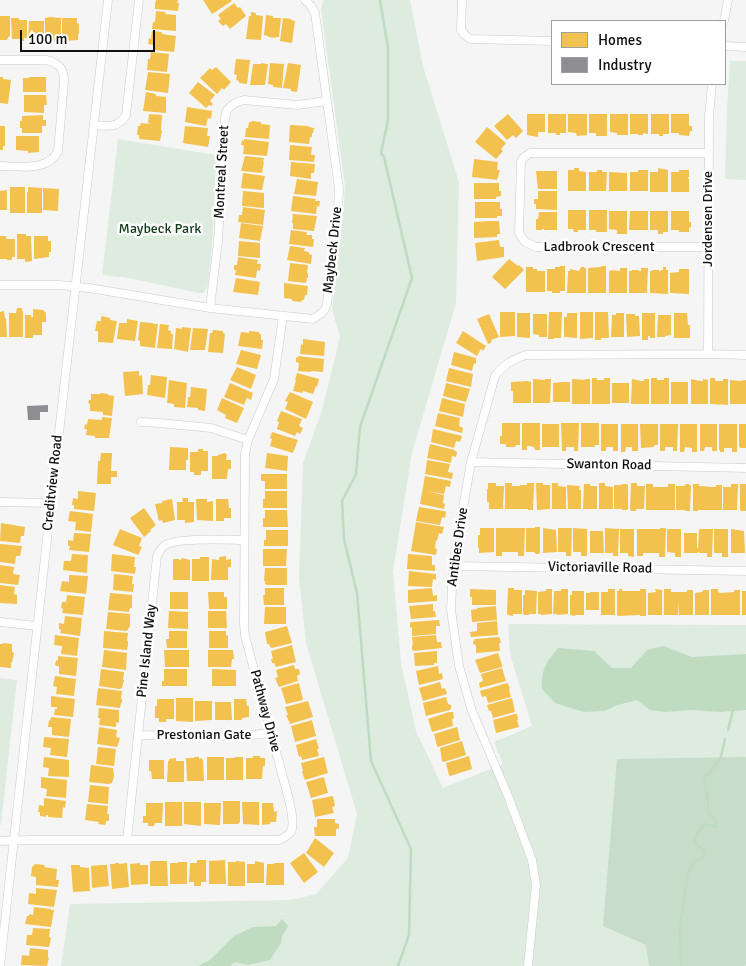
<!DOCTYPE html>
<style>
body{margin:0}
#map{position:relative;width:746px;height:966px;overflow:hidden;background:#f6f5f6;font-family:Signika,sans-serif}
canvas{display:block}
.legend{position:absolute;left:551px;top:20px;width:175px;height:65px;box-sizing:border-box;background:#fff;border:1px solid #a09fa0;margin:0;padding:6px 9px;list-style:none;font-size:15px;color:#111011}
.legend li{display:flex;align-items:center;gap:10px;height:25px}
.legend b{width:25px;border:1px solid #a09fa0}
.scale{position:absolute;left:20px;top:30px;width:135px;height:22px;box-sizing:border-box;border:2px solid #111011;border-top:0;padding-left:6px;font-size:15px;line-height:18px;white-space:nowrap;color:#111011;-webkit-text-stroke:4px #fff;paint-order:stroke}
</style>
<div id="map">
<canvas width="746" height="966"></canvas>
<ul class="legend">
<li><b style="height:14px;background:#f2c14e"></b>Homes</li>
<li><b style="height:14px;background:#8d8d92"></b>Industry</li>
</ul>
<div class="scale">100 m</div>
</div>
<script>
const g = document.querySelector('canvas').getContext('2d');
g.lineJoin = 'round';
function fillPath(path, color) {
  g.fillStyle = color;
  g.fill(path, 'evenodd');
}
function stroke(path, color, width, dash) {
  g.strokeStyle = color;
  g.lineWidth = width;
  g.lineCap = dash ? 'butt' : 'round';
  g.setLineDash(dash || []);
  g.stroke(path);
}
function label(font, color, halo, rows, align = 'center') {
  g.font = font + ' Signika,sans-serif';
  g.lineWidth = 5;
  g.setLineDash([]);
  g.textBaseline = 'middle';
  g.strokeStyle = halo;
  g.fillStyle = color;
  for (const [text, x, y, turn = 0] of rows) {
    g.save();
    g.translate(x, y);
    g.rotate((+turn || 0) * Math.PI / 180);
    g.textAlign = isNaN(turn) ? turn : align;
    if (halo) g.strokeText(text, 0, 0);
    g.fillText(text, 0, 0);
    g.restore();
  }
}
const green = new Path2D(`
 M323,0H410L423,66L459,182L456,303L412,453L393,571L401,663L416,731L443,788L503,764L494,742L532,726L510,654L508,624L746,625V966H61L70,904L291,900L316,894L348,858L357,814L306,643L299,578L303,463L322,410L340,337L332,310L344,205L345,186L321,10Z
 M730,61H746V180L725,179L727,109Z
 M118,139L216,155L213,233L208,286L203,293H199L129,278L102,275Z
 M0,678L17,680L1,825H0Z`);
const forest = new Path2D(`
 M746,757V963L745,966H649L646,945L603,926L617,759Z`);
const water = new Path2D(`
 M664,646L692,657L746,654V710L720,712L691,710L665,712L650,710L637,700L618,705L604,711L584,712L555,703L542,689C541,669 546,663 558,648L594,651L612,668H631L647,650Z
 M282,919L288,926L282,936L281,943L270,960L248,965L235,962L230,966H198L210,960L234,936L253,927L276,926Z`);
const homes = new Path2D(`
 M156,0H178L177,3H179L178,11L155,9V4Z
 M203,0H231L232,1L212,14Z
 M234,3L238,8L240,7L246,16L230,29L226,24L223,26L218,21L221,19L218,15Z
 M156,11L166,12L165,14L176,15V31L152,29L153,22H155Z
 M251,12L256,13V15L263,16L261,40L246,39L249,16H251Z
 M266,15L273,16V18H281L279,37H276L275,38L268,37V36L264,35Z
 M0,16H10V36H9L7,40H0Z
 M50,17L61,18V38L59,39L58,42H54V40H45V18Z
 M11,18H19V20H27V38H24V41H20V39H12Z
 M62,18H77V23L79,24V34H78V40L62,41Z
 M283,18L291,19V20L295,21L292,43L280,41Z
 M29,21H44V37H42L41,41L28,40Z
 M152,31L162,32V34L176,36L174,52L154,50V45L148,44L149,38L151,39Z
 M151,52L169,54L167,72L147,70L148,59H150Z
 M236,59L250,60L247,84L239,83V81L236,80L237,75L234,74Z
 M261,63L268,64L265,85H250L253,64H261Z
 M270,63L284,64L282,88L273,87V85L268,84Z
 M288,63L301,65L297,92L291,91V89L283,88Z
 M216,67L231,82L224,90L222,88L217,94L200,78L210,68L212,70Z
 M148,72L170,74L168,93L145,90Z
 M0,77H3V79L11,80L8,104L0,103Z
 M29,77H46V92H23V78H29Z
 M198,82L215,95L210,101L213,104L211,106L209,105L206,108L189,93Z
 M146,92L156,94V96L166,97V113L143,111Z
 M24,95H46L47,105H44V113L24,112Z
 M187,107L212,111L211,119L208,118L206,126L185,122Z
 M149,114L162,115L161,130L162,131L160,141L139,139V135H137L138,126H140L141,123L151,124L148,123Z
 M508,114L523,131L516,138L513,135L507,140L494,126Z
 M527,114H545V132H538V137L527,135Z
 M548,114H566V133H560V135H556V133H548Z
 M568,114H587V135L577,136L576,133L568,132Z
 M589,114H607V136H596V133H589Z
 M610,114H628V135H617V133L610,132Z
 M630,114H648V134L643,133V135H638V134H630Z
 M651,114H669V134H663V136H659V134H651Z
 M671,114H689V126H692V131H690L689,136L679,135V133H671Z
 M43,115V120H46V126H42V133H22V128H20V121H22V116Z
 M252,121L261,122V124L270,125L269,139L245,137L246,128H248L249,122H251Z
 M290,125L309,126V127L314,128L313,133H312V137H310L309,144L289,142Z
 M0,126H5V146H3V150H0Z
 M185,126L208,128L207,136H210L208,147L183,143Z
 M487,127L506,143L501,149L503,151L496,159L475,142Z
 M16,136H39V152L28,153V151L16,150Z
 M244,139L269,142L267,156L243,154L244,147L243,145H241L242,140L244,141Z
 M290,145L312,147L311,155H315L314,162L289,160Z
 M245,156L264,158L263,162H264L262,173L241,171Z
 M474,159L498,162L497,170H500L497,180L472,177Z
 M291,162L315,164L314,173H311V179L290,176Z
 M574,168H579V171L586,172V191H568V170H574Z
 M658,168L668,170V192H650V172H658Z
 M597,170H602V172H607L606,191H589V172H597Z
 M638,170H648V191H630V172H638Z
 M679,170H689V177H688V178L689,179V192H671V172H679Z
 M536,171H543V172L544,171H557V189H538Z
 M609,172L627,173V191H609Z
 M243,173L265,176L262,190L241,188Z
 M297,179L318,182L316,196L294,194Z
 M474,183H499V191H501V196L496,197V199H474Z
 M10,187H25V213H10Z
 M28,187L42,188V213H27V192H28Z
 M43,188L59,189L58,211L43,210Z
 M7,190V210H0V191Z
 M243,191L264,193V208L242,206Z
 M538,191H557V210L536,209V204H534V199H538Z
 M293,196L316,199L315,201H320L319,207L317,206L316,214L291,211Z
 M475,202H500V209H502V216H497V218H475Z
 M243,207L265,210L263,225L238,222L239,215H242Z
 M568,210H586V230H578V232H574L573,229H568Z
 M589,210H607V232H596V230H589Z
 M609,211H627V234H617V230L609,229Z
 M630,211H648V230H629Z
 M650,211H668V232H663V234H658V230H650Z
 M671,211H689V222H691V227L689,228V232H679V230H671Z
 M539,212H557V230H544V229H542V230H536V219H538Z
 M293,214L317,216L314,231L293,229V223H292Z
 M490,221H499L500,234H497V237L474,238V222Z
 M241,223L263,226L260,241L239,238Z
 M291,230L307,232L306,235H312V239H314L313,247L289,244Z
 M17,234H26V236H31L32,261L25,262V259H17Z
 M0,236H6V239H15V257H12V260H7V259H0Z
 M34,236H48V241H51V252H49V257L34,259Z
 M499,240L500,247H504V257L477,261L475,243Z
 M239,241L260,243V258L238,256Z
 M290,246L305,248L304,251L309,252V254L312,255L311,264L287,260Z
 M238,257L258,260L257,264H261L260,271L257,270L256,278L235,275L236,270H234V265H237Z
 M509,259L518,266L519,265L524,270L505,289L492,277Z
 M290,263L308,265L307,273H308V278H307L306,283L288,281Z
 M560,266H565V291H560V293H552V291H547V269H555V267H560Z
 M601,266H606V293H588V268L601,267Z
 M526,267H533V269H537V271H545V292H526Z
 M581,267H584L586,269V293H567L568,271H570V269L579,271Z
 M663,267H666V270H668V294L650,293V271H652V270H659V271H661V270H663Z
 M620,268H627V293H609V271H611V270L620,271Z
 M641,268H648L647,293H629V271H632V270H639V271H641Z
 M679,269H689V294L670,293V273L679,272Z
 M236,278L260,282L258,295L233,292Z
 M284,283L308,286L307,295H305L304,300H302L301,302L292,301V299L284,298Z
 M17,308H22V311H23V337H9V313H16Z
 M33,309L43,310L46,313V322H42V335H33V338H25V315H31V317H33Z
 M4,311L5,318H6L7,337H0V312Z
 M500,312H515V336L500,337Z
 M549,312H562L561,338H554V339H548Z
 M580,312H593V338L580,339Z
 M595,312H608L609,338H601V340H595Z
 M517,313H530V338L517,337Z
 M567,313H577V338L564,337V317H567Z
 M616,313H624V337H611L612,315H616Z
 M642,313H655V338H650V336H648V340H642Z
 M674,313H687L688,325H690V338H674Z
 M489,314L499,337L491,340L492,342L488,344L477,319Z
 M533,314H547V337H539V335L533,334Z
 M626,314H635V316H639L640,336L627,337Z
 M658,315H671V335L665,336V337H657Z
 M102,316L110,318V320L117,321L113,343L98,342V331H95L97,321H101V317Z
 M127,319L138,321L135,341L117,339L119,323H127Z
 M140,322L153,323V324H158L155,348L140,346V341L138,340Z
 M160,324L169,325L168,330L171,331V334H173L172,349L157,348Z
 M182,327L191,328L188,352L174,349L176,328L182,329Z
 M193,328L208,329L205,350H190Z
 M213,330L223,331V333L225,334L223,353L208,352L210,333H212Z
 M249,331L259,332V334H261V340H263L262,349L238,346L241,332L249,333Z
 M463,331L486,346L483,351L481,349L477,356L456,343Z
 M303,339L325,342L324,356L300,354L301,344L303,345Z
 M241,350L261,355L257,369L236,364Z
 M454,352L476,358V364L474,363L472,371L451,365Z
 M298,356L324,359L323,372L311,371V372L298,371L299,363L296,362V357L298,358Z
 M237,367L256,375L251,389L230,380Z
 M449,368L473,374L471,387L446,381Z
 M139,371V376L142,375L143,394L125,396L123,372Z
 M297,373L319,379L317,387L316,386L313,394L303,391V393L293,391L296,380H295Z
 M151,375L167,377L165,398L147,395L148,385H150Z
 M592,378H597V380H604V378H610V404H592Z
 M651,378H657V380H664V378H669V404H651Z
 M710,378H715V381H723V379H728V405L710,404Z
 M533,379L545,380V379H551L550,403H533Z
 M572,379L585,380V379H590V404H572Z
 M632,379L641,381H644V379H649V404H631Z
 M691,379L700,381H703V379L708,380V404H691Z
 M169,380L187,383L185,408L174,407V404L167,403Z
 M730,380L740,381L746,380V404H730Z
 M527,381L531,382V403H513V391H511V382Z
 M562,382H570V402H553V383Z
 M671,382H688V404H671Z
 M230,383L253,393L251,400L247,398L244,405L224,397Z
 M446,383L470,389L466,402L443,396Z
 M612,383H629V403H612Z
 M191,387L207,389L205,411L198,410V408L187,407L188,397H190Z
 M290,392L313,402L306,419L285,409L288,402L285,401Z
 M101,393L108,394V395L114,396L112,416L103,415V412L90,411V404L88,403L89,400H91V394H100Z
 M222,398L244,408L237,423L225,418L226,415L217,410Z
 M442,398L465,404L463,417L439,411Z
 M281,411L302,419L299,426L303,428L300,434L297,432L295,436L277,429L279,422L277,421Z
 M438,413L460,418L459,426L463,428L462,433L435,426Z
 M102,417L112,418L109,438H95V436L86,435L87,429H84L85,424L87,425L88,419L102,420Z
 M502,423H520V445H516L515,447H506V444H500V436H502Z
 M522,423H540V450H535L534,447L530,446H527V450H522Z
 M561,423H579L578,451H574V447H566V451H562Z
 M581,423H599V445H595V447H581Z
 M542,424H559V447H542Z
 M601,424H618V451H613V447H606V451H601Z
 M621,424H638V451H632V447H626L625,452H621Z
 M640,424H658V445H654V447L641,448Z
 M660,424H678L677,451H673V447H665V451H660Z
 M680,424H697V452H692V448L685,447L684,452H680Z
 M700,424H717V451H712V447H705L704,451H700Z
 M719,424H737V452H732V448H724V452H720V450H719Z
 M739,424H746V448H740L739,446Z
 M433,429L462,436L460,442L456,441L454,448L431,442Z
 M272,432L298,440L293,453L270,446L272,439L270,438Z
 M430,444L455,450V451L457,452L456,457L452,456L451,463L427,458Z
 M170,447L188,448V460H186V470H169Z
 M198,449H203V451H208V471H201V475H194V472H190V452H198Z
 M101,453H112L111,471H117V477H111V484H97L98,461H100Z
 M225,453L227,455L226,460H231V469H228L227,479H212V456H218V455Z
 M267,453L288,456L287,471L265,468Z
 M427,460L450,464L448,472L453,473L452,479L425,474Z
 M261,474H287V489H265V481H261Z
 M425,476L451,481L450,487L446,486L444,494L426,491L444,495L443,503L445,504L444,509L420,504Z
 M488,483H496V486H504L503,509H489V502H487V489H488Z
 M505,483H512V486H520V485H527V483H534L533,510H528V509H505Z
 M536,483H543V485H550V509L537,510Z
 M552,483H558V486L566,487V509H552Z
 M599,483H605V486L613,487V509H599Z
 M631,483H637V486H645L644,509H636V511H631L630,509Z
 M584,484H590V486H597V509H583Z
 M623,484H626L628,485V509L627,510H622V509H614V485H621Z
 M646,484H653V487H668V484H675V510H646Z
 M686,484H689L691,486L690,510V511H685V510H676V486H684Z
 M693,484H699V486L714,487H716V485H722V510H698V511H693Z
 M731,484H738L737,510H723V487H731Z
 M740,484H746V511H741L740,510Z
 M567,485L580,486L579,490H581V509H568Z
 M78,491L96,493L94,511L74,509V505H72L73,498L78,499Z
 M265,491H287V508H263V499H265Z
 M182,498H188V502H194V522L185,523V520H177V502H183Z
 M172,499L175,520L163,523L162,520L159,521L155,504L162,503V501Z
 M196,499H207V502L213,501V521L197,520Z
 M216,499H228L229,508H231V518H224V521H216Z
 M419,507L444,511L446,512L445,518L442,517L440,525L416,521Z
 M144,508L156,525L150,530L151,531L144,537L130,518Z
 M265,510H287L288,527H263V518H265Z
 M70,511L93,514L91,532L75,530L76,522L68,521Z
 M416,522L444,527L442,534L439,533L437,541L436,540L435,548L437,549L436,555L411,551Z
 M1,523L25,527L24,536H21L20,543L0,541Z
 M535,527H540V552L539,554H536L534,552H526V528H535Z
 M480,528H494V552L479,553V548H478V535H480Z
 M496,528H525L524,556H518V552H510V551V552H502V556H496Z
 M543,528L556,530L557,552L543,553Z
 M558,528H572L571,556H566V552H558Z
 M573,528L587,529V556H581V552H573Z
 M605,528L619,529L618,556H613V553H605Z
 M660,528H665L666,529L665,557H659V553H643V556H637V529H660Z
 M120,529L142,538L139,546L142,547L138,555L113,545Z
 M620,529H634V557L628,556V553H620Z
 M667,529H681V557H675V553L667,552Z
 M699,529H713L712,557H707V553H699V552H698V553H684V533H697V548H698Z
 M714,529H728V557H722V553H714Z
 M731,529L744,531L745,553H731Z
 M266,530H288V546H264V540H266Z
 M590,531H603L604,553H590Z
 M74,533L91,534L89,552L69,550L70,546H68V540L73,541Z
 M0,544L22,546L20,556H16L15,564L0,562Z
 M263,549H287L286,566H263Z
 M72,554L88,555L87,573L63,570L64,561H71Z
 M112,554L135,557L134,567H136L135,574L111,571Z
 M408,554L431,556L432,557V565H435V571L407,569Z
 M226,556V560L231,559V567H228V580H211L212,559L219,560V557Z
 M200,557H209V581H192V559H200Z
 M182,558L190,560V580H173V559H179V560H181Z
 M0,565L14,567L13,574L20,575L18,585L0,583Z
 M265,568H287V585H267L265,584V581H264Z
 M409,571L436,574V580L433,579L432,587L408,586Z
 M114,574L133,576L132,584H134L133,592L113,590Z
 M69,575L88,576L86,594L60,591L62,581L69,582Z
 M0,585L15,587L14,594L17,595V604L0,603Z
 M265,588H284V605H264L263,595H265Z
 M432,588L433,596L437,595V601L408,603V590Z
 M508,588H514V590H522V614H513V616L508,615L507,614Z
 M470,589L496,590V605H472V597H470Z
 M546,589H552V614L541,615V614H538V592L546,591Z
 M561,589H568V614L557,615V614H553L554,591H561Z
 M608,589H615V615H601V592H608Z
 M619,589H622V591H640V589H646V616H640V615L618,616L617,615V591H619Z
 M655,589L662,590V615H648V593L656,592Z
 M664,589H671V592H687V590H693V615H679V601L678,615H664Z
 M711,589H718V592L720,593L734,592V590H740V615H711Z
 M525,590L537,591L536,614H529V615H524L523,614V595H525Z
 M703,590H709V615H695V593L702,592Z
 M572,591H584V615H575L576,616L570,615V595H572Z
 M742,591H746V615H742Z
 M170,592H188V609H170Z
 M208,592H224V597H227V609H209Z
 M590,592H599V610H586V593H590Z
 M110,593L132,595V608H130L129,612L108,610Z
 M67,595L85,597L83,615L62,613L63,609L61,608L62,602H66Z
 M433,604V611H435L436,617L411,619L409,606Z
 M496,606L497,620L472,622L471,610L477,609V608Z
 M265,607H286V624H264Z
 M169,611L188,612V629L168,628Z
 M208,611H226L227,628H208Z
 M108,612L130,614V627H129L128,630L126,631L106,629Z
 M65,616L82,618L80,636L60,633L61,630L59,629V623L64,624Z
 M439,620L440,626H436V634L412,636V627L410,628V623L411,622Z
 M497,621L498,635L471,637L470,632L477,631V623Z
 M287,626L292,643L272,648L270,647L269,644H267L265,632Z
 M104,631L128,633L127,641H128V645L127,650L103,648Z
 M169,631H187V648H167L166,639H169Z
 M209,631H226V636L228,635V648H209Z
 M55,635L79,638L77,656L61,654L62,646L54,645Z
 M436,635L437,642H441L442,648L414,651L412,650V645H413L412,637Z
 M498,637L500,638L501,643H499L500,651L476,653V645L473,644V642L475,639Z
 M3,643L12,644V652L14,653L12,662L11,663V668L0,667V644H3Z
 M292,645L296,662L276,667L274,663H272L271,659H273L271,651Z
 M104,650L127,653L126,670L102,667Z
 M164,650H189V667H165Z
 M208,650H233L234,659H232L231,667H208Z
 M437,651V663H434V665L415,666L414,653Z
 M498,653L502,665V667L480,673L475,660Z
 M58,656L78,658L76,676L59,674V666H56L55,664L56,661L58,660Z
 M294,665L295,669H299L300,674L297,676L298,681L279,687L275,678L278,677L276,670Z
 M438,666L439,674L442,673L443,679L419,685L416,671Z
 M502,668L506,681L480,688L479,683L483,681L481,674Z
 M101,669L124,672L123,680H124L122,688L119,689L99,686Z
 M164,669H187V686H162V681H164Z
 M212,669L236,670V686H212Z
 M55,676L76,679L74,696L56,694L57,687L53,686Z
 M440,682L442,689L445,688L447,694L423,701L419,688Z
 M299,683L303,700L286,704L281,688Z
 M507,683L508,684L510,688L509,689L511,697L488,703L486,696L482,697L480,691Z
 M98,688L122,691L121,699H122V703H121L120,708L96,705Z
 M51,696L75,699L73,717L54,715L55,709H57V707H51Z
 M446,697L448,704L451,705V708L450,710L426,716L423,703Z
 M176,698H193V722L176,721Z
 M512,698L515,712L493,718L491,711H489L487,705Z
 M157,699H174V719H166V722H159V718H155V706H157Z
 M234,699H246L247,706H249V717L242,718V720H234Z
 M195,701H212V720L195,721Z
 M308,701L313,717L290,724L286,715H288L285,707Z
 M215,702H231L232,720H215Z
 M99,708L119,710V723L116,722V727L99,725L100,718H98Z
 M449,712H453L454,718L452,719L453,726L432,732L428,719Z
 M515,714H517L518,719L517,720L519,727L496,733L493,720Z
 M51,717L71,719L69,737L52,735V727H48L49,720L50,721Z
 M312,720L316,736L295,742L291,726Z
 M99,727L117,730L116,737L120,738L117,747L97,744Z
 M457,727L460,740L438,747L437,746L434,734Z
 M44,737L69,739L67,757L50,755L51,748L43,747Z
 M316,739L319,749H317L319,756L302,760L301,756L299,757L296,745Z
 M462,741L466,755L444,762L442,761L440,748Z
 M98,747L116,749L114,766L96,764Z
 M253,756H260V758H265V766H263L262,779H246V758H253Z
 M469,756L472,769L450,776L449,775L446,763Z
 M44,757L69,760V777L48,776L49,768L43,767Z
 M194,757H199V759L201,758L203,760L204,781H187L186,758H194Z
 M207,757H224V780H207Z
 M234,757H243V780H226V758H235Z
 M324,757L328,773L305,780L303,775L302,771H303L301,763Z
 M176,758V761H184V782H167L168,761H169V759Z
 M149,760H164V779H152L151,771H149Z
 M91,765L113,768L114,776L112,783L109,784L89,782Z
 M41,777L67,780L66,798L46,796L47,789L41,788Z
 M324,777L328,793L311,798L306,782Z
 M90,785L109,787L108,804L88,802Z
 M333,796L335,806L332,807L334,813L315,817L312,800Z
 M44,798L66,801L65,808L63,807L62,818L48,817V815H46V817L40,816V812H38L39,805L44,806Z
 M223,801H240V822L238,824H223Z
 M165,802H182V826H165Z
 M184,802H201V826L184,824Z
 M242,802H259V825L243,824Z
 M146,803H163L162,823H155L154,826H148V823H143V816H146Z
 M204,803H221L220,825L204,824Z
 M262,803H273L274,812L277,811L276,822H270V824L262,825Z
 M87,804L108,806L107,814H109V821H106L105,825L98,824L99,822L85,820Z
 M317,819H335V823L339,824V829H336V836H315L314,827H317Z
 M315,838L334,853L324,867L306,853Z
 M304,853L318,872L304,883L290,863Z
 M197,860H206V882H201V886H194V882H189L190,863H197Z
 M225,860L226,884H209V861Z
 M151,861H167L168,886H150V862Z
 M236,861L245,862V886H228V862H236Z
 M255,861L264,863V883H247V864H255Z
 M178,862H187V884H170V863H178Z
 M115,863H119V864L127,863L129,887L112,889L110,864H115Z
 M140,863V865H148V884L131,885L130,864Z
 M274,863H284V885H266L267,864H274Z
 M35,864L45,865L44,867L57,869L56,880H59L58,887L36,885V877L31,876L32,867Z
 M71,865H80V867L89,868L90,891L73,892Z
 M100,865H107L109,886L92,888L91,866Z
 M36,888L57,890L54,907L28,904L29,893L36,894Z
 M34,907L51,909V910H54L51,927L25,924L27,916H29V914L33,915Z
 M33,928L50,929L49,937L51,938L49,947L26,945L27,935H32Z
 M30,948L48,950V958H49L47,966L21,965L22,955L29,956Z`);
const industry = new Path2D(`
 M48,405V412H40V420H28L27,406Z`);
const stream = new Path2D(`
 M380,0L388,48V120L381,153L384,157L412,278L360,427L356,474L342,501L344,539L357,593L371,761L411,849L409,935L398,966
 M728,730L733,710
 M681,966L680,926L688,872L694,862L703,857L705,852L694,842C700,828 699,823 716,826L717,822L708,813V801L704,779L720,760L725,739`);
const minor = new Path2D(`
 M462,0L461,30L464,34L470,39L552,41
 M724,21L728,0
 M725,46L746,47
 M0,60H47C60,64 64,69 64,82L58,151C48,172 19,166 0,166
 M94,125C108,126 117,129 126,115L139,0
 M708,247H536L525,242L519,233L521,162L523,158L530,153H708
 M0,285H60L89,288L210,308L313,319L322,313L325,309L327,304L338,210L339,189L315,13L311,6L305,0
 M210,308L218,241L225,118L227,110L231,106L237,102L244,100L297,105L327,101
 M708,354L709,116L712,84
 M141,422L159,423L211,428L248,440
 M471,462L746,468
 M0,502L51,503
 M453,566L746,571
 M0,622L37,626
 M138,735L241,736L271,733
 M127,840L138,735L157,556C159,552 161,548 164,546C174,537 228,540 244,540
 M0,841L32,840H279C283,838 287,836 290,833C296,825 290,805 288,796L245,636L244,624L245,454L248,440L274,379L283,316
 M0,966L51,503L108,0
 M528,966L536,885L532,860L508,796L472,711L459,666L451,610L453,566L471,462L495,376C505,364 511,360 526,355L708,354L746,355`);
const streetNames = [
 ["Montreal Street",222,172,-87],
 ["Jordensen Drive",708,219,-90],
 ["Ladbrook Crescent",599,247],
 ["Maybeck Drive",333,250,-84],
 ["Swanton Road",609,465,1],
 ["Creditview Road",53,483,-84],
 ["Antibes Drive",458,547,-82],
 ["Victoriaville Road",600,568,1],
 ["Pine Island Way",147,651,-84],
 ["Pathway Drive",265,711,75],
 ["Prestonian Gate",204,735]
];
const parkNames = [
 ["Maybeck Park",160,229]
];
fillPath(green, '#ddecde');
fillPath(forest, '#c7dcc9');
fillPath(water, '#bfdbc2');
fillPath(homes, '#f2c14e');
fillPath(industry, '#8d8d92');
stroke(stream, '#bfdbc2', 2.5);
stroke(minor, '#cac9ca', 9);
stroke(minor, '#fefefe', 8);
label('14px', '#111011', '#fff', streetNames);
label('14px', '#0d3a17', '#fff', parkNames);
</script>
